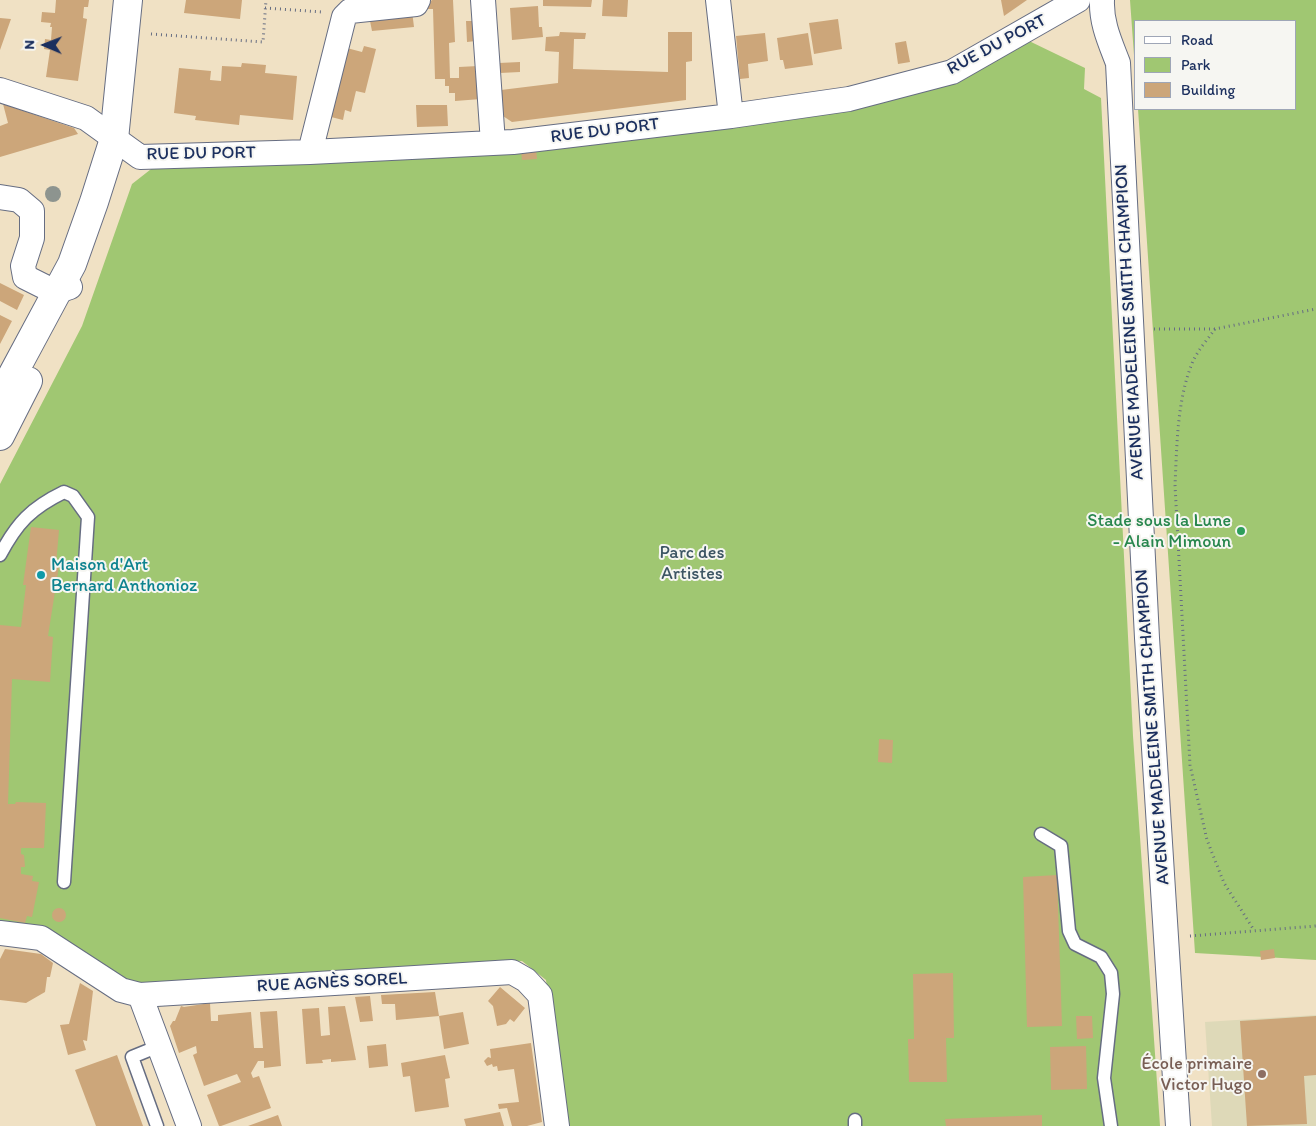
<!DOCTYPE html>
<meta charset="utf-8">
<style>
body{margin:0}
#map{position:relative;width:1316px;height:1126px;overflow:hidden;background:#f0e1c4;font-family:Itim,sans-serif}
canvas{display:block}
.legend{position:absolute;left:1134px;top:20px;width:162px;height:90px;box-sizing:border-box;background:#f6f6f2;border:1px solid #9ea6b7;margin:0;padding:6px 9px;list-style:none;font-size:15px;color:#1b2f5e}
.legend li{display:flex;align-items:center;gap:10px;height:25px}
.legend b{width:25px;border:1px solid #9ea6b7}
.north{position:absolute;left:20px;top:20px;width:50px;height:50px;-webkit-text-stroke:4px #f6f6f2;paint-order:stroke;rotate:271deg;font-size:14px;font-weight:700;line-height:20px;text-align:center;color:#1b2f5e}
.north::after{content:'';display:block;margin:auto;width:18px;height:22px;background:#1b2f5e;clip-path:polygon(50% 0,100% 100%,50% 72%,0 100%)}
</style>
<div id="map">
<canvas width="1316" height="1126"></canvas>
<ul class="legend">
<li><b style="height:6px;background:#fff"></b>Road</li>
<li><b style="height:14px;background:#a0c772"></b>Park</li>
<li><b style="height:14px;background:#cca67a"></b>Building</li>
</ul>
<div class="north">N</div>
</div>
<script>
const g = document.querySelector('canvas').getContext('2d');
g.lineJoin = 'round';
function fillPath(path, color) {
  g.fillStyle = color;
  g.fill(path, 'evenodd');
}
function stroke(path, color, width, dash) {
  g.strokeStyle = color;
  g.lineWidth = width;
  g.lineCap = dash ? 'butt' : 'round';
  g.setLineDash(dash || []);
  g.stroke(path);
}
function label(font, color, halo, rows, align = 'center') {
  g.font = font + ' Itim,sans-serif';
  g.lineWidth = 4;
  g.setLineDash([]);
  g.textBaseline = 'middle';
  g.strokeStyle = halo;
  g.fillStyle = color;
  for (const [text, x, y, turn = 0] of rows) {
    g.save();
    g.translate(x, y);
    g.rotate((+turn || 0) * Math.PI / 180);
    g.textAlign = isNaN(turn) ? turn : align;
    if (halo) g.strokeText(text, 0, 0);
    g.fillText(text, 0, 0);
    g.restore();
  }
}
const built = new Path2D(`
 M1316,1015V1126H1212L1205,1022Z`);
const green = new Path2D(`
 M1130,0H1316V960L1195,953L1138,109H1295V21H1135V69Z
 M1027,40L1085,68L1084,89L1101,98L1133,736L1160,1126H566L546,980L522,961L135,989L0,926V484L82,326L132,184L155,166L846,110L958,83Z`);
const building = new Path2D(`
 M56,0H89L88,7H84L83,18L87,19L78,81L46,77L50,50L44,49L45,39L51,40L52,27H50L51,23L41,22L42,12L55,13Z
 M186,0H242L240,19L184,13Z
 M432,0H453L455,42L449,43L450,78H459V67L478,66L481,99L455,101V93H449V86H445V79H435L433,9H423Z
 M543,0H592L591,7L543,6Z
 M603,0H628L627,17L602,16Z
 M1001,0H1027L1004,16Z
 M538,6L539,27H542L543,37L512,40L510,8Z
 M412,11L414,27L372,31L370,21Z
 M0,18L11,19L0,50Z
 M838,19L842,49L814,54L809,23Z
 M466,21H475L476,41L467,42Z
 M560,32L586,33L585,39H574L573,69L668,72V32H692V61L686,62V100L512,122L503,116L501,90L558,83L559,52L545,51L546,37L559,36Z
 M765,33L768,61L748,64L749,78L740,79L736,36Z
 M808,33L813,65L785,69L783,60H780L777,38Z
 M906,41L910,62L898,64L895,43Z
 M364,46L376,49L365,93L356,91L351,112L345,110L343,120L327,116L343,47L362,52Z
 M520,62V72L500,73L499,63Z
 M242,63L266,65L265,73L297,76L293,120L240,115L239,125L195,120L196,116L174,113L179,68L211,71L210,80L221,81L222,66L241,67Z
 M3,104L74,128L78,134L0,157V126L8,123Z
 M416,105H447L448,126L417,127Z
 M536,149L537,159L522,160L521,151Z
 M0,283L24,295L17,310L0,301Z
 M0,315L12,321L0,344Z
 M31,527L59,530L56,565L59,566L48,636L53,637L50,682L12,679L8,804H15L16,802L46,803L44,848H21V854L24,855L25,867H21V874L33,876L32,881L39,882L32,917L27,916L25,923L0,918V625L21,627L26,585H23Z
 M879,739L893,740L892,763L878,762Z
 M1057,875L1062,1026L1027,1027L1023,877Z
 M52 915a7 7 0 1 1 14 0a7 7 0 1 1-14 0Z
 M5,949L41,954L53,963L50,977H47L45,992L26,1003L0,1000V959Z
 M1274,949L1275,958L1261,960L1260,951Z
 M953,973L954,1038H946L947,1082H909L908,1039H914L913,974Z
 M80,983L93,991L87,1041L83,1040L86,1050L68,1055L60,1025L69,1024Z
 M500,987L525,1008L514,1022L510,1019L506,1024L497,1026L493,1006L488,1001Z
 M435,992L439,1016L396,1020L395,1004H382L381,995Z
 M370,996L373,1021L360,1022L355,997Z
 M210,1003L211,1021H218V1015L251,1012L254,1048H263L260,1012L277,1011L281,1066L264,1068V1061H258L251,1073L253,1078L259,1076L271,1108L221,1126H219L207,1095L241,1082L237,1074L204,1086L193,1055L197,1053L196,1046L179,1053L170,1026L173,1021H175L181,1006L184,1007Z
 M345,1006L356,1060L331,1062V1059L322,1060L323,1063L306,1064L302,1009L319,1008L321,1036L330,1035L328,1007Z
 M463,1012L469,1044L444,1049L439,1016Z
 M1076,1016H1092L1093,1038L1077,1039Z
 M1316,1016V1075L1304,1076L1307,1124L1247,1126L1240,1021Z
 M531,1043L542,1122L527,1126H512L507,1108L499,1109L498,1104L519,1102L514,1069L498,1071L497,1066L493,1067L492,1064L487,1066L484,1061L488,1057L491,1058L490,1049Z
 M386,1044L388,1066L369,1068L367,1046Z
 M1086,1046L1087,1089L1051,1090L1050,1047Z
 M117,1055L143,1126H96L75,1070Z
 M445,1055L450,1078L445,1079L449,1107L415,1112L410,1076L403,1077L401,1063Z
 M500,1112L504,1126H466L464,1119Z
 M278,1115L282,1126H248Z
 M1042,1115V1126H946L945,1119Z`);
const path = new Path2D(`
 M265,8L322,12
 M151,34L263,42L266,0
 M1154,329H1215L1316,309
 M1215,329C1208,339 1198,350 1193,361C1177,399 1177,444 1175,485L1190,765L1207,840L1224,883L1254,930
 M1190,936L1316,926`);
const lane = new Path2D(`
 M0,555C17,523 31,508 64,492L73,496L88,517L64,882
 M1041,834L1061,846L1069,931L1075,944L1101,957L1111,973L1113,994L1104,1078L1111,1126
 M157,1126L132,1057L159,1046
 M855,1126V1120`);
const street = new Path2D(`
 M483,0L493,143
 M718,0L731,116
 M1102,0C1101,23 1110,42 1118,63L1147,638L1178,1126
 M0,90L86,118L140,157L310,152L513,142L731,116L849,99L952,72L1078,0
 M310,152L344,17L350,11L416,4L418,0
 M0,197L19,200L32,211V238L23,266L25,277L55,292L70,287
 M0,933L41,938L121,990L140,995L512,972L526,980L540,995L557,1126
 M140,995L189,1126`);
const secondary = new Path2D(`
 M0,398L72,264L94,202L114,139L128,0
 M0,436L28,381`);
const trees = [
 [53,194]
];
const markers = [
 [1241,531,5,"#2e9e5b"],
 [41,575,5,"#0f9aa8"],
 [1262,1074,5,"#8d6e63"]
];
const streetNames = [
 ["RUE DU PORT",997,45,-28],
 ["RUE DU PORT",605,131,-7],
 ["RUE DU PORT",201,154,-1],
 ["AVENUE MADELEINE SMITH CHAMPION",1130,322,-93],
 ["AVENUE MADELEINE SMITH CHAMPION",1153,727,-94],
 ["RUE AGNÈS SOREL",332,983,-3]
];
const leisureNames = [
 ["Stade sous la Lune",1231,521],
 ["- Alain Mimoun",1231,542]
];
const parkNames = [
 ["Parc des",692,553],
 ["Artistes",692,574]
];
const cultureNames = [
 ["Maison d'Art",51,565],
 ["Bernard Anthonioz",51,586]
];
const educationNames = [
 ["École primaire",1252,1064],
 ["Victor Hugo",1252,1085]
];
fillPath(built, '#ded9b8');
fillPath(green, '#a0c772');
fillPath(building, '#cca67a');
stroke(lane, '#666d82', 15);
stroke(street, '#666d82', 26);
stroke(secondary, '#666d82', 30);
stroke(path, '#666d82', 3, [1, 4]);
stroke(lane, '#fff', 12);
stroke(street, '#fff', 24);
stroke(secondary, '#fff', 28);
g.fillStyle = '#8d948f';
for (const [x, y] of trees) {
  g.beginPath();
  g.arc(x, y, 8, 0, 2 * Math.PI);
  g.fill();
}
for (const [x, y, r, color] of markers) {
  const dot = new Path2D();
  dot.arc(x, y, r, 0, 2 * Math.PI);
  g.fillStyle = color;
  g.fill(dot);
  stroke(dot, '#f6f6f2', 2);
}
label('18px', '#1b2f5e', '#f6f6f2', streetNames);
label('18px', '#27864d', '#f6f6f2', leisureNames, 'right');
label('18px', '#3c5563', '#f6f6f2', parkNames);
label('18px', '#0d838f', '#f6f6f2', cultureNames, 'left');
label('18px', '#785e54', '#f6f6f2', educationNames, 'right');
</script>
